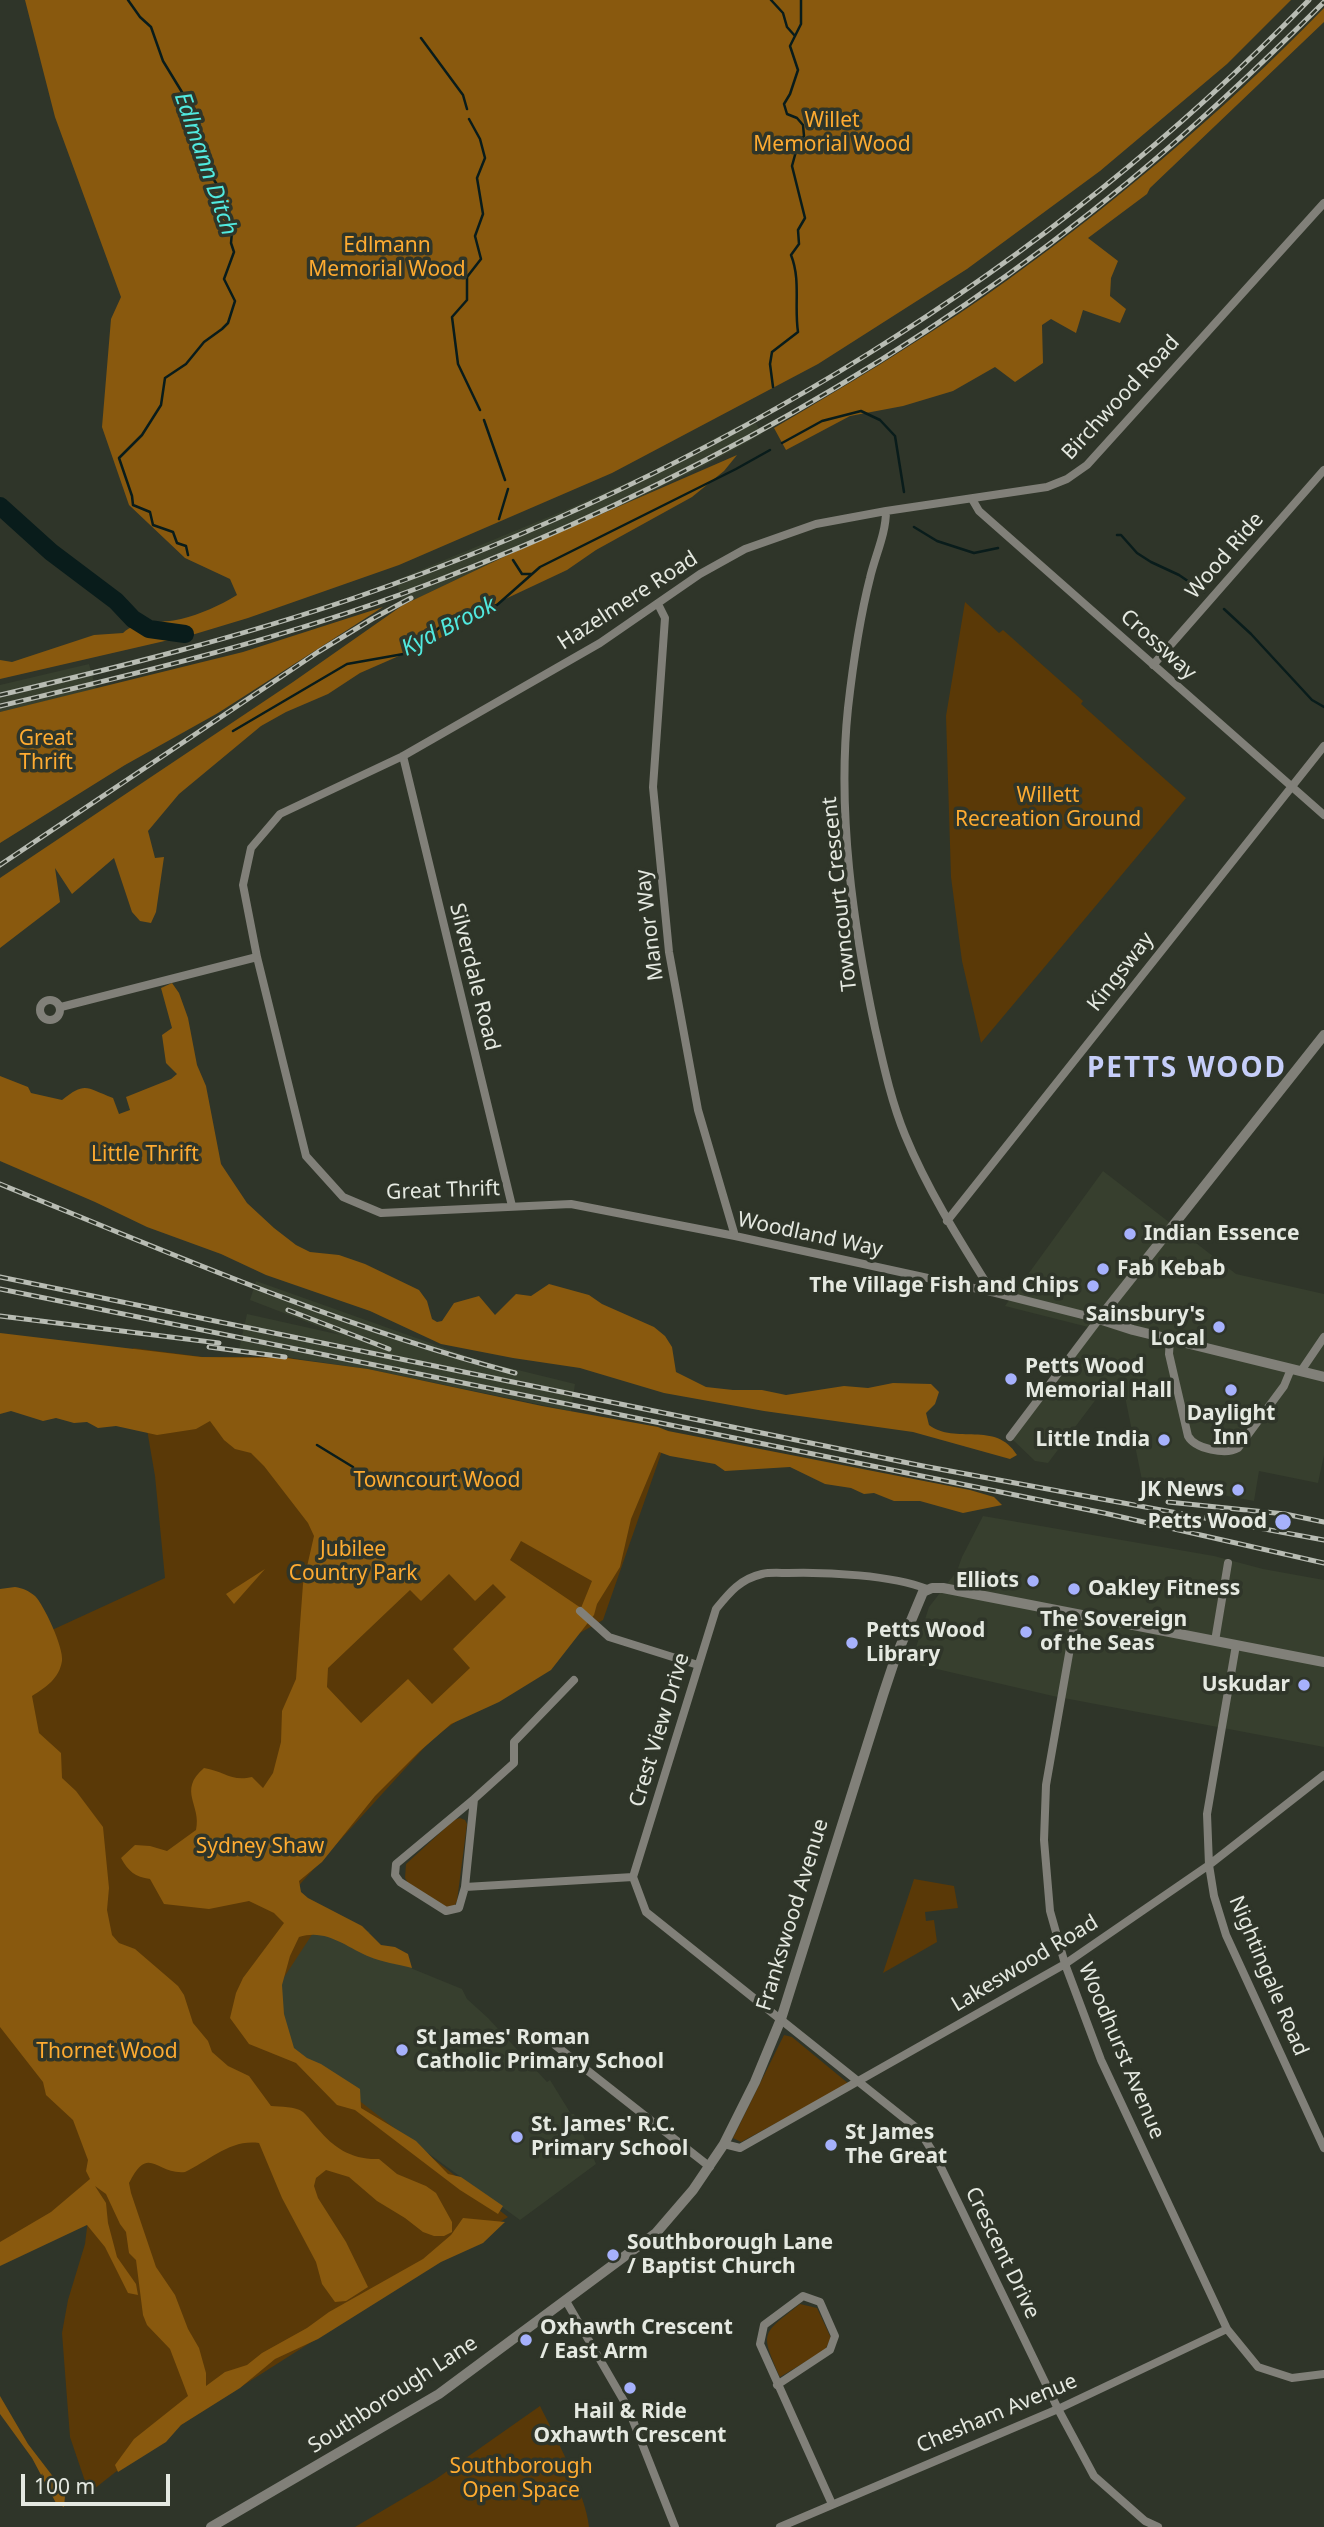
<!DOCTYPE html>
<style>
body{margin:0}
#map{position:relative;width:1324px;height:2527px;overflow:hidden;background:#2f3529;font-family:"Noto Sans",sans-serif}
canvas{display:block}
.scale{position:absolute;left:21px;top:2474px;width:149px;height:32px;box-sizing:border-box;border:4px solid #e5e9e1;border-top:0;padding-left:9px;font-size:21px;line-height:24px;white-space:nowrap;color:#e5e9e1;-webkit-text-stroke:5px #2f3529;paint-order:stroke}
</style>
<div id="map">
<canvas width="1324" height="2527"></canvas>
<div class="scale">100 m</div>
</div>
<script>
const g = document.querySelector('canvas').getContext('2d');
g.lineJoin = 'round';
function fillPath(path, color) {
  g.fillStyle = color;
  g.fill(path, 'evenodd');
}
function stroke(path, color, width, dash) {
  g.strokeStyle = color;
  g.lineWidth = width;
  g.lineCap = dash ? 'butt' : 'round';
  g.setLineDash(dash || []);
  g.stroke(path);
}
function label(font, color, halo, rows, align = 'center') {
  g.font = font + ' "Noto Sans",sans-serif';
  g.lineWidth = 7;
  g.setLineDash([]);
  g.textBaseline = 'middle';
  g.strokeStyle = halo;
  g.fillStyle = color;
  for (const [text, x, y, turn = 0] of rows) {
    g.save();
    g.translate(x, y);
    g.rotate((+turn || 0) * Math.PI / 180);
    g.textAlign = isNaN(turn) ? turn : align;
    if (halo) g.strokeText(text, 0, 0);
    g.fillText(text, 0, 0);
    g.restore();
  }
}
const built = new Path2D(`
 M753,418L762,434L702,467L634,500L512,553L403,605L396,580L573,507L661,467Z
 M89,664L96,689L0,712V685Z
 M1103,1171L1236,1274L1324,1294V1455L1318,1483L1259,1471L1254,1501L1142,1480L1122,1382L1106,1386L1048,1463L1035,1461L1012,1439L1092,1328L1005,1306Z
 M256,1281L481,1361L575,1384L571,1411L368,1369L285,1357L238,1354L247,1314L341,1335L250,1300Z
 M983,1516L1214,1556L1263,1569L1324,1580V1747L1053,1696L911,1663L929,1607L957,1571L962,1557Z
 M320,1911L370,1932L366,1938L413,1969L462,1989L467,1999L488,2018L547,2082L550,2080L571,2114H574L596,2164L520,2220L245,2020Z`);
const green = new Path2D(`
 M965,602L999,633L1003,630L1083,701L1081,704L1186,798L981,1043L962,961L951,877L946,716Z
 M133,1348L203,1357H284L669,1431L603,1620L578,1634L433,1738L301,1883L284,1908L317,1927L256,2020L508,2217L151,2444L89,2493L70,2437L62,2333L68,2300L85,2244L89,2211L0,2260V1712L52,1630L165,1578L155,1476Z
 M460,1818L465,1820L467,1824L457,1901L455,1905L448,1908L408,1883L405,1878L406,1864L454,1820Z
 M914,1879L954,1886L958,1908L925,1912L926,1921L934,1920L937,1942L883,1973Z
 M784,2035L792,2037L849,2084L741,2142L733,2138Z
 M800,2304L817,2308L831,2338L825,2350L780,2377C760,2331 761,2335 800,2304Z
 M540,2406C555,2436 586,2494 589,2527H355L436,2479Z`);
const forest = new Path2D(`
 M25,0H1291L1227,64L1100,171L967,269L818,364L612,473L399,565L248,618L195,634L0,679V660L12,662L94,635L123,633C138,619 161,624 181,619C201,614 219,606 237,595L230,579L185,558L129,505L102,427L111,319L121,297L55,117Z
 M1324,8V22L1150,188L1147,194L1088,238L1118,261L1111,278L1110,296L1126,309L1120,323L1083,310L1076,333L1051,319L1042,325L1043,363L1015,382L995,367L953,391L903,406L850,416L786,450L774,428C845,386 917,343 985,296C1106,211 1221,114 1324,8Z
 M737,455L724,471L692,497L596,550L567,570L501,601L440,638L360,673L328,694L286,712L261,726L179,794L148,831L155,858L164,857L156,912L151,923L140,921L132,912L114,858L72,894L55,868L60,902L0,948V878L293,682L403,605L512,553Z
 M383,607L218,713L125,765L0,843V712L243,652Z
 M172,983L179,993L188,1018L197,1065L206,1086L221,1164L247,1203L274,1228L296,1245L310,1252L339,1255L365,1264L419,1290L427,1301L432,1319L437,1322L442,1321L454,1303L479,1296L495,1315L516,1294L531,1296L549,1284L589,1295L602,1304L654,1327L665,1336L672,1347L676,1372L706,1387L733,1390H762L786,1395L844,1386L868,1388L893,1383L931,1384L939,1392L935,1404L926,1413L929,1425C955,1445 996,1420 1017,1455L1010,1459L913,1432L764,1411L664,1393L580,1368L513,1358L441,1344L370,1311L266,1275L221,1254L147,1227L95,1202L0,1161V1076L28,1087L31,1093L62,1100C86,1081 86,1088 113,1098L119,1114L130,1110L126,1097L171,1079L177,1074L166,1063L162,1035L172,1028L161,988Z
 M0,1333L201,1357L286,1358L368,1369L542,1406L658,1427L668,1431L970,1490L994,1497L1002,1505L963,1513L920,1501H894L874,1493L864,1494L851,1488L825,1484L790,1467L725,1471L715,1464L670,1456L659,1452L631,1519L620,1567L597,1604L594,1615L551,1670L499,1702L451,1724L420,1751L375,1796L322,1862L299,1881L301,1892L308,1898L362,1926L381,1945L395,1947L408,1954L412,1968C400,1965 379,1961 370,1957C346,1947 326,1928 299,1937L290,1956L282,1985L284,2014L294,2048L307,2058L321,2064L360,2089L361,2108L416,2141L448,2174L461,2177L503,2206L498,2214L460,2190L355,2110L337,2105L296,2063L249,2044L230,2018L236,1993L243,1978L284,1923L274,1913L249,1901L209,1909L164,1904L150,1879C135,1877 128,1871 121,1858L135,1845L150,1846L167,1851L196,1830C202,1805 177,1791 204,1768C224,1771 231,1782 252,1777L263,1788L273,1773L281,1742L282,1711L296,1679L303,1584L314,1536L308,1523L264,1466L251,1453L235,1449L224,1440L210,1421L196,1429L157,1435L116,1426L98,1428L87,1422L74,1423L56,1418L43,1421L11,1411L0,1414ZM521,1541L592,1581L581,1608L510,1560ZM449,1574L475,1601L493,1584L506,1597L453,1649L470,1668L432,1704L408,1679L361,1723L327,1687L328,1668L410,1590L421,1601Z
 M265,1569L234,1604L226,1594Z
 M15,1587C23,1588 29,1591 35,1596C44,1605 64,1648 62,1661C59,1679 46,1687 32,1696L39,1733L61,1753L62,1778L76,1791L103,1827L109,1888L107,1910L112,1935L119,1943L135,1949L178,1986L184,1995L193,2023L208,2041L212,2052L228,2066L249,2076L271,2106C281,2107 295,2106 303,2112C308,2116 313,2124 318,2129C334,2148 352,2160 379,2159L397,2174L426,2186L436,2193L452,2222V2232L444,2236H434L423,2232L405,2218L377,2201L349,2177L326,2170L316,2178L314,2186L318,2198L346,2242L368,2287L346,2301L335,2302L322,2284L316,2262L282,2198L259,2143C230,2139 209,2161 185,2172C156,2175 149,2143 129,2183L131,2193L156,2267L175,2295L188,2329L199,2348L206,2373V2386L225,2372L247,2365L262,2353L307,2328L329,2312L423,2259L451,2235L463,2218L505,2222L483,2243L441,2262L318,2339L275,2359L240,2388L181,2425L166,2442L118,2472L115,2465L134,2439L188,2396L170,2349L147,2325L143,2315L136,2260L129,2253L126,2232L120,2224L106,2194L95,2186L106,2203L108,2223L117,2257L136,2284L138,2295L128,2293L105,2247L87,2225L0,2266V2242L51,2212L90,2179L86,2171L88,2160L73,2120L46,2095L43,2082L0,2027V1589Z
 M0,2396L28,2444L61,2487L65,2496L64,2507L56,2503L32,2458L0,2414Z`);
const stream = new Path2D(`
 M128,0L140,17L151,27L163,61L188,102L200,138L207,149L212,177L220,189L225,218L232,232L231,243L234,252L224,279L235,301L228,323L222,329L204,342L186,364L165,378L161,405L142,435L119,458L132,496L133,505L150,512L153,525L173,532L177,543L186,546L188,555
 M771,0L783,13L787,27L795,36
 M421,38L463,95L467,109
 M469,119L480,139L485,158L477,178L483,214L475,236L481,259L467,277V300L452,317L458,364L480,410
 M773,387L770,364L772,352L798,332C794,306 801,280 791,255L799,244L798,230L805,218L792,166L798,144L804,136L803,125L797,118L787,114L784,104L790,94L798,70L790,46L801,24V0
 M484,420L505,480
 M782,443L822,421L861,411L880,420L895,436L904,492
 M499,519L508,489
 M914,527L937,541L974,553L998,548
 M1117,535H1121L1137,553L1151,562L1179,575L1204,592
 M513,560L522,574H531
 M1224,609L1251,634L1312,700L1324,707
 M167,625L169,631
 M233,731L347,664L409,653L440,627L497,605L540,567L736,469L770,450
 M317,1445L353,1467`);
const river = new Path2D(`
 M0,506L51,552L116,601L133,619L149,629L185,634`);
const minor = new Path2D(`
 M972,499L979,511L1324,815
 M886,511C886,534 875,556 870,578C859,621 853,664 848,708C837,813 853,925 875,1028C883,1063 891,1101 905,1135C928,1191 960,1241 992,1292
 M658,604L665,618L653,787L669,952L698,1110L735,1236
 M1153,665L1324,470
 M403,756L512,1206
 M40 1010a10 10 0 1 1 20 0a10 10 0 1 1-20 0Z
 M61,1007L257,957
 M947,1221L1324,746
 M1170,1339L1169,1354L1188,1436C1195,1449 1226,1455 1238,1448L1284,1386L1291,1369
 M1301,1371L1324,1337
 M1010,1437L1099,1319L992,1292L735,1236L571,1204L381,1213L343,1197L306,1156L257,957L243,885L251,848L280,814L403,756L600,643L700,574L745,549L816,524L886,511L1047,487L1067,479L1087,465L1324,203
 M927,1589C891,1575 828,1572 788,1573C780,1573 770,1572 762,1574C740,1579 729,1593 716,1609L633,1877L646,1912L919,2130L936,2157L1058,2409L1094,2476L1145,2521L1158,2527
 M580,1611L609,1637L698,1665
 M1076,1614L1046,1785L1044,1840L1050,1911L1065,1964L1101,2060L1227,2329L1258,2367L1292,2378L1324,2374
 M1215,1641L1228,1563
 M1236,1645L1207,1814L1209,1865L1214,1896L1226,1935L1324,2148
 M474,1799L396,1864L395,1875L400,1882L446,1911L459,1908L465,1887L633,1877
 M465,1887L474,1799L514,1763V1742L574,1680
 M555,2045L710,2167
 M724,2144L740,2148L1065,1964L1209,1865L1324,1775
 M566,2301L628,2408L675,2527
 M777,2385L830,2350L835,2336L820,2302L803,2296L764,2325L760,2344L832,2504
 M780,2527L1058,2409L1227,2329`);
const tertiary = new Path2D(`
 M1324,1035L1099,1319L1133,1330L1324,1377
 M211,2527L439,2394L656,2233L693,2190L724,2144L755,2082L781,2019L883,1695L895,1659L923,1592L932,1588H943L1324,1662`);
const rail = new Path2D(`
 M0,695C120,667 240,637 357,597C713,474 1046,271 1309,0
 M0,706C144,672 287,638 426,585C679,489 918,355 1127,183C1196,126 1261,65 1324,2
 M0,865L318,652L372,619L411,598
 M0,1184C169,1253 338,1326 515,1373
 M0,1277L923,1466L1324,1540
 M0,1289L1104,1513L1324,1563
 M288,1310L389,1349
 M0,1316L219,1343
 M209,1347L285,1357
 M1168,1502L1285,1514L1324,1522`);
const markers = [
 [1130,1234,7,"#a6b1fc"],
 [1103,1269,7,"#a6b1fc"],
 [1093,1286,7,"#a6b1fc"],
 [1219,1327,7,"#a6b1fc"],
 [1011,1379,7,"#a6b1fc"],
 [1231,1390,7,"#a6b1fc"],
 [1164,1440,7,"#a6b1fc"],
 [1238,1490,7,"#a6b1fc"],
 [1283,1522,9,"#a6b1fc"],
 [1033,1581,7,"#a6b1fc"],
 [1074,1589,7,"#a6b1fc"],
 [1026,1632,7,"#a6b1fc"],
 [852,1643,7,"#a6b1fc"],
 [1304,1685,7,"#a6b1fc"],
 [402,2050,7,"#a6b1fc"],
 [517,2137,7,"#a6b1fc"],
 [831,2145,7,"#a6b1fc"],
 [613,2255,7,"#a6b1fc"],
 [526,2340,7,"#a6b1fc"],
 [630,2388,7,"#a6b1fc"]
];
const parkNames = [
 ["Willet",832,121],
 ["Memorial Wood",832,145],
 ["Edlmann",387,246],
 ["Memorial Wood",387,270],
 ["Great",46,739],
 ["Thrift",46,763],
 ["Willett",1048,796],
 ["Recreation Ground",1048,820],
 ["Little Thrift",145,1155],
 ["Towncourt Wood",437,1481],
 ["Jubilee",353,1550],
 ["Country Park",353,1574],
 ["Sydney Shaw",260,1847],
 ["Thornet Wood",107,2052],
 ["Southborough",521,2467],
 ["Open Space",521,2491]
];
const streetNames = [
 ["Birchwood Road",1121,398,-47],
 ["Wood Ride",1225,556,-49],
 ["Hazelmere Road",628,601,-33],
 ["Crossway",1158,645,42],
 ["Towncourt Crescent",840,894,-96],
 ["Manor Way",650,925,-97],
 ["Kingsway",1121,972,-52],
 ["Silverdale Road",474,977,76],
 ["Great Thrift",443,1191,-2],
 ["Woodland Way",810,1235,12],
 ["Crest View Drive",660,1730,-73],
 ["Frankswood Avenue",793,1915,-73],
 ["Lakeswood Road",1025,1964,-31],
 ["Nightingale Road",1268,1976,67],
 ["Woodhurst Avenue",1121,2051,67],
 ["Crescent Drive",1002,2253,64],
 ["Southborough Lane",393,2395,-33],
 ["Chesham Avenue",997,2414,-23]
];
const poiNames = [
 ["Indian Essence",1144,1234],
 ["Fab Kebab",1117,1269],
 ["The Village Fish and Chips",1079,1286,"right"],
 ["Sainsbury's",1205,1315,"right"],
 ["Local",1205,1339,"right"],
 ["Petts Wood",1025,1367],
 ["Memorial Hall",1025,1391],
 ["Daylight",1231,1414,"center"],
 ["Inn",1231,1438,"center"],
 ["Little India",1150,1440,"right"],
 ["JK News",1224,1490,"right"],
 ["Petts Wood",1267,1522,"right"],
 ["Elliots",1019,1581,"right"],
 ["Oakley Fitness",1088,1589],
 ["The Sovereign",1040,1620],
 ["of the Seas",1040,1644],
 ["Petts Wood",866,1631],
 ["Library",866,1655],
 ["Uskudar",1290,1685,"right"],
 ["St James' Roman",416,2038],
 ["Catholic Primary School",416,2062],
 ["St. James' R.C.",531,2125],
 ["Primary School",531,2149],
 ["St James",845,2133],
 ["The Great",845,2157],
 ["Southborough Lane",627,2243],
 ["/ Baptist Church",627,2267],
 ["Oxhawth Crescent",540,2328],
 ["/ East Arm",540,2352],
 ["Hail & Ride",630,2412,"center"],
 ["Oxhawth Crescent",630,2436,"center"]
];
const waterNames = [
 ["Edlmann Ditch",205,164,71],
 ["Kyd Brook",449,627,-27]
];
const districtNames = [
 ["PETTS WOOD",1187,1069]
];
fillPath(built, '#373f2e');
fillPath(green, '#5a3907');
fillPath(forest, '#89590e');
stroke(stream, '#091c1b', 2.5);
stroke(river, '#091c1b', 18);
stroke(minor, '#818079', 8);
stroke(tertiary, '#818079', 10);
stroke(rail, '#b8bcb3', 5);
stroke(rail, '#2f3529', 2.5, [8]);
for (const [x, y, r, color] of markers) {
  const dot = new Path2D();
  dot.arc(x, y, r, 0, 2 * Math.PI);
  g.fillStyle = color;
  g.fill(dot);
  stroke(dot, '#2f3529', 2.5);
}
label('21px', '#feab31', '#2f3529', parkNames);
label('21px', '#e5e9e1', '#2f3529', streetNames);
label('bold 21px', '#e5e9e1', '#2f3529', poiNames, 'left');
label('italic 23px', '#51e9df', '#2f3529', waterNames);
g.letterSpacing = '2px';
label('bold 28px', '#c6cef9', '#2f3529', districtNames);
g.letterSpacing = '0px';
</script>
